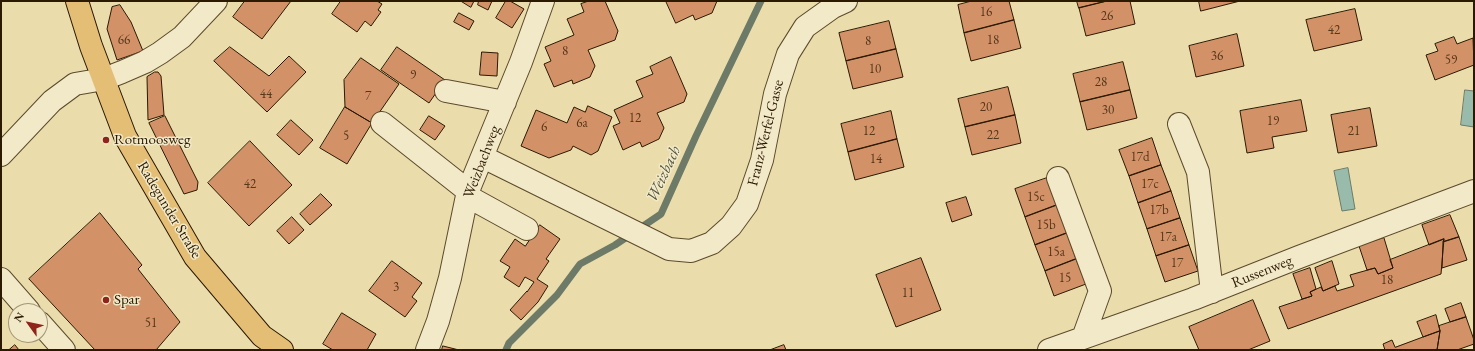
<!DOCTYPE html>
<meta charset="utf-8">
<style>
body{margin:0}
#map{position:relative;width:1475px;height:351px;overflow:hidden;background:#eaddab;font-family:"EB Garamond",serif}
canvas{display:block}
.frame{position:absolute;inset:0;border:2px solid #2b1900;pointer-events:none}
.north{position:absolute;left:8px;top:303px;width:40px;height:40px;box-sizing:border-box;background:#f1e9c8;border:1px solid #a29678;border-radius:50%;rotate:303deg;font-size:11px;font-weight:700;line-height:16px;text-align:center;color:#2b1900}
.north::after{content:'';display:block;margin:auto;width:14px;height:18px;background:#8f2418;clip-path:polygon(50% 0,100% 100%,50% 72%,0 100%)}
</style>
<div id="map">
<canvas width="1475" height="351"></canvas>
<div class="frame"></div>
<div class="north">N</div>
</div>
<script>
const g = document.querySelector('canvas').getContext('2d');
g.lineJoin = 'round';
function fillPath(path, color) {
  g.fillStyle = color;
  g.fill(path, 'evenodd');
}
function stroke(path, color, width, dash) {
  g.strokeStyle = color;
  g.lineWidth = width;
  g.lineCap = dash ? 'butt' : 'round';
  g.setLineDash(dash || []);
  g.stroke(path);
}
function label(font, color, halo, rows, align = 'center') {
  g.font = font + ' "EB Garamond",serif';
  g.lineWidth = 3;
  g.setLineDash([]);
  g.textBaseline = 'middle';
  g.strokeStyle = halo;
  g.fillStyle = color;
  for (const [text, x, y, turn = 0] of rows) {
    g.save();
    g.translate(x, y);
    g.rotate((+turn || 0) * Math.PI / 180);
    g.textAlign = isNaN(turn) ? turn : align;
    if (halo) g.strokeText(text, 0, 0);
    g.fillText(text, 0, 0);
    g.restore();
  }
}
const water = new Path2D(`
 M1465,90L1474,91V127L1461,125Z
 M1348,168L1355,209L1342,211L1334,171Z`);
const stream = new Path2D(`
 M506,350L509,343L557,295L580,264L615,245L661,214L696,136L761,1`);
const building = new Path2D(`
 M245,1H291L262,39L233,17Z
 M341,1H377L382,4L378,10L381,12L371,26L365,21L357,32L332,14Z
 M461,1H474L471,7Z
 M479,1H492L488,10L478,5Z
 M506,1H510L524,9L512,28L496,18Z
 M589,1H605L618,31L615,40L588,50L595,66L590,77L573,84L572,80L554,87L544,64L551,61L545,47L574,35L567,19L584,12L581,4Z
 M666,1H717L712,13L695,20L693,15L676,23Z
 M972,1H1009L1014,20L964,33L958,5Z
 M1077,1H1107L1079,8Z
 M1107,1H1130L1135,24L1086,36L1079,8Z
 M1199,1H1240L1201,11Z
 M120,5L131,22L143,51L117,60L107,29L112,7Z
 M1355,9L1362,40L1314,51L1306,20Z
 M459,13L474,21L469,30L454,22Z
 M1014,20L1021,48L971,61L964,33Z
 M889,21L896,49L846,61L839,33Z
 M1237,34L1244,66L1196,77L1189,46Z
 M1454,37L1457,44L1473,38L1474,65L1435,80L1426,55L1438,51L1435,44Z
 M230,47L269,76L289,56L306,72L267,112L214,61Z
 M397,47L445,80L429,103L381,70Z
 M896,49L903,77L853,89L846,61Z
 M482,52L498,53L497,76L480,75Z
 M671,57L687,94L684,102L657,113L664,128L659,139L642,147L640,142L623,150L613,126L620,123L614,110L643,97L636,81L653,74L650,67Z
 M361,58L399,84L372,123L345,107L344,80Z
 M1123,62L1130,90L1080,102L1073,74Z
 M155,72H158L161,76L164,115L148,120L147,77Z
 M1008,87L1015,115L965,127L958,99Z
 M1130,90L1137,118L1087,130L1080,102Z
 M1301,100L1307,131L1272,137L1274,148L1247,153L1240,111Z
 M588,106L612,117L598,151L591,155L573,146L571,150L549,158L521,146L536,110L567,123L574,107L585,112Z
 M345,107L372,123L347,164L320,148Z
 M1370,108L1377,146L1338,153L1331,115Z
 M891,111L897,139L848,152L841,124Z
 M1015,115L1021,143L972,155L965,127Z
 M165,116L198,182L197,190L184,194L149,123Z
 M429,116L445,126L435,140L420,130Z
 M291,120L313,140L299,155L277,135Z
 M1152,138L1161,165L1129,176L1119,150Z
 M897,139L904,167L855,180L848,152Z
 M250,141L292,185L249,226L208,183Z
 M1161,165L1171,191L1138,203L1129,176Z
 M1047,178L1057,205L1025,217L1015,189Z
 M1171,191L1180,218L1147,229L1138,203Z
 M321,194L332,205L310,225L300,214Z
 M966,197L972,215L952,222L946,203Z
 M1057,205L1067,233L1035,245L1025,217Z
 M100,213L142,265L138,269L180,322L156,350H95L29,279Z
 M1450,215L1459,237L1443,242L1444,239L1429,245L1422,225Z
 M292,217L304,230L289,244L277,231Z
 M1180,218L1189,245L1156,256L1147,229Z
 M540,225L560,239L546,259L549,261L537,279L548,286L538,302L521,320L510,310L527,291V292L534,282L525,277L519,287L504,277L510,267L500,261L515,239L525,246Z
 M1067,233L1076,259L1045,271L1035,245Z
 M1459,237L1467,260L1442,268L1443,242Z
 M1384,238L1393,268L1378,274L1375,268L1367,270L1359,246Z
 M1444,239L1441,274L1288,329L1279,307L1312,296L1310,292L1321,287L1323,291L1335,286L1337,291L1354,286L1350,275L1375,268L1378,274L1393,268L1390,260Z
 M1189,245L1198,271L1165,282L1156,256Z
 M921,258L941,310L896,327L876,275Z
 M1076,259L1086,284L1054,296L1045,271Z
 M392,261L422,283L412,297L417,301L405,317L369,291Z
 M1332,261L1339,284L1323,291L1315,268Z
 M1310,268L1316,289L1310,292L1312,296L1302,299L1293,274Z
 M1253,300L1270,341L1248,350H1199L1189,327Z
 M1461,303L1466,317L1450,322L1445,309Z
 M342,313L376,334L367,350H333L323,344Z
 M1436,315L1440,331L1423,337L1417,322Z
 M1466,317L1474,340V344L1457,350H1437L1440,331L1439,326Z
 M1440,331L1437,350H1385L1383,344L1392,340L1395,347Z
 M15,345L19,350H9Z
 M784,345L786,350H770Z
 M443,346L459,350H442Z`);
const minor = new Path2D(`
 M446,91L505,102
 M382,123L468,191
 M1179,124L1198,172L1212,292
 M1,155L52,101L75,84L104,79L122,72L145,62L160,53L182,37L216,1
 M483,157L669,249L691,251L712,243L731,226L747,204L762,160L775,94L788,54L805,27L833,7L846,1
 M1058,178L1100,291L1083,338
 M467,196L527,229
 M1,279L29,311
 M40,323L64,350
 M427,350L438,321L450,278L468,191L521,62L543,1
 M1049,350L1193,299L1299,257L1474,191`);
const major = new Path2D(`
 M77,1L91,46L125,136L195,257L262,336L282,350`);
const markers = [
 [106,140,4,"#8f2418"],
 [106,300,4,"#8f2418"]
];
const numberNames = [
 ["16",986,12],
 ["26",1107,16],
 ["42",1334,30],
 ["66",124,40],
 ["18",993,40],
 ["8",868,41],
 ["8",565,51],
 ["36",1217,56],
 ["59",1451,60],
 ["10",875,69],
 ["9",413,75],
 ["28",1101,82],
 ["44",266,94],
 ["7",368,96],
 ["20",986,107],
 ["30",1108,110],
 ["12",635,118],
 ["19",1273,121],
 ["6a",582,123],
 ["6",544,127],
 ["12",869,131],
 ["21",1354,131],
 ["22",993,135],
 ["5",346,136],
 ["17d",1140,157],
 ["14",876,159],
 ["42",250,184],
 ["17c",1150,184],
 ["15c",1036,197],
 ["17b",1159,210],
 ["15b",1046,225],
 ["17a",1168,237],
 ["15a",1056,252],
 ["17",1177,263],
 ["15",1065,278],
 ["18",1387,280],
 ["3",396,287],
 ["11",908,293],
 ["51",151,323]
];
const streetNames = [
 ["Franz-Werfel-Gasse",766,133,-76],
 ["Weizbachweg",482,162,-69],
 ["Radegunder Straße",169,210,59],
 ["Russenweg",1262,272,-22]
];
const poiNames = [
 ["Rotmoosweg",114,140],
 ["Spar",114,300]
];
const waterNames = [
 ["Weizbach",664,174,-65]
];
fillPath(water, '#98bbac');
stroke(water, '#6c7a67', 1);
stroke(stream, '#6c7a67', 7);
fillPath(building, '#d39168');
stroke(building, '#2b1900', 1);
stroke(minor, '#5b4a2b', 24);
stroke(major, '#2b1900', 24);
stroke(minor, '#f1e9c8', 22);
stroke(major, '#e5be76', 22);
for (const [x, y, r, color] of markers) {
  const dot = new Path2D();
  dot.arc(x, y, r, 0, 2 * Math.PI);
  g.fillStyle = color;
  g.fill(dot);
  stroke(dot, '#f1e9c8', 1.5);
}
label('13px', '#55371a', null, numberNames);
label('15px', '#2b1900', '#f1e9c8', streetNames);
label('15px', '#2b1900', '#f1e9c8', poiNames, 'left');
label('italic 16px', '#51523c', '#f1e9c8', waterNames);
</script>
